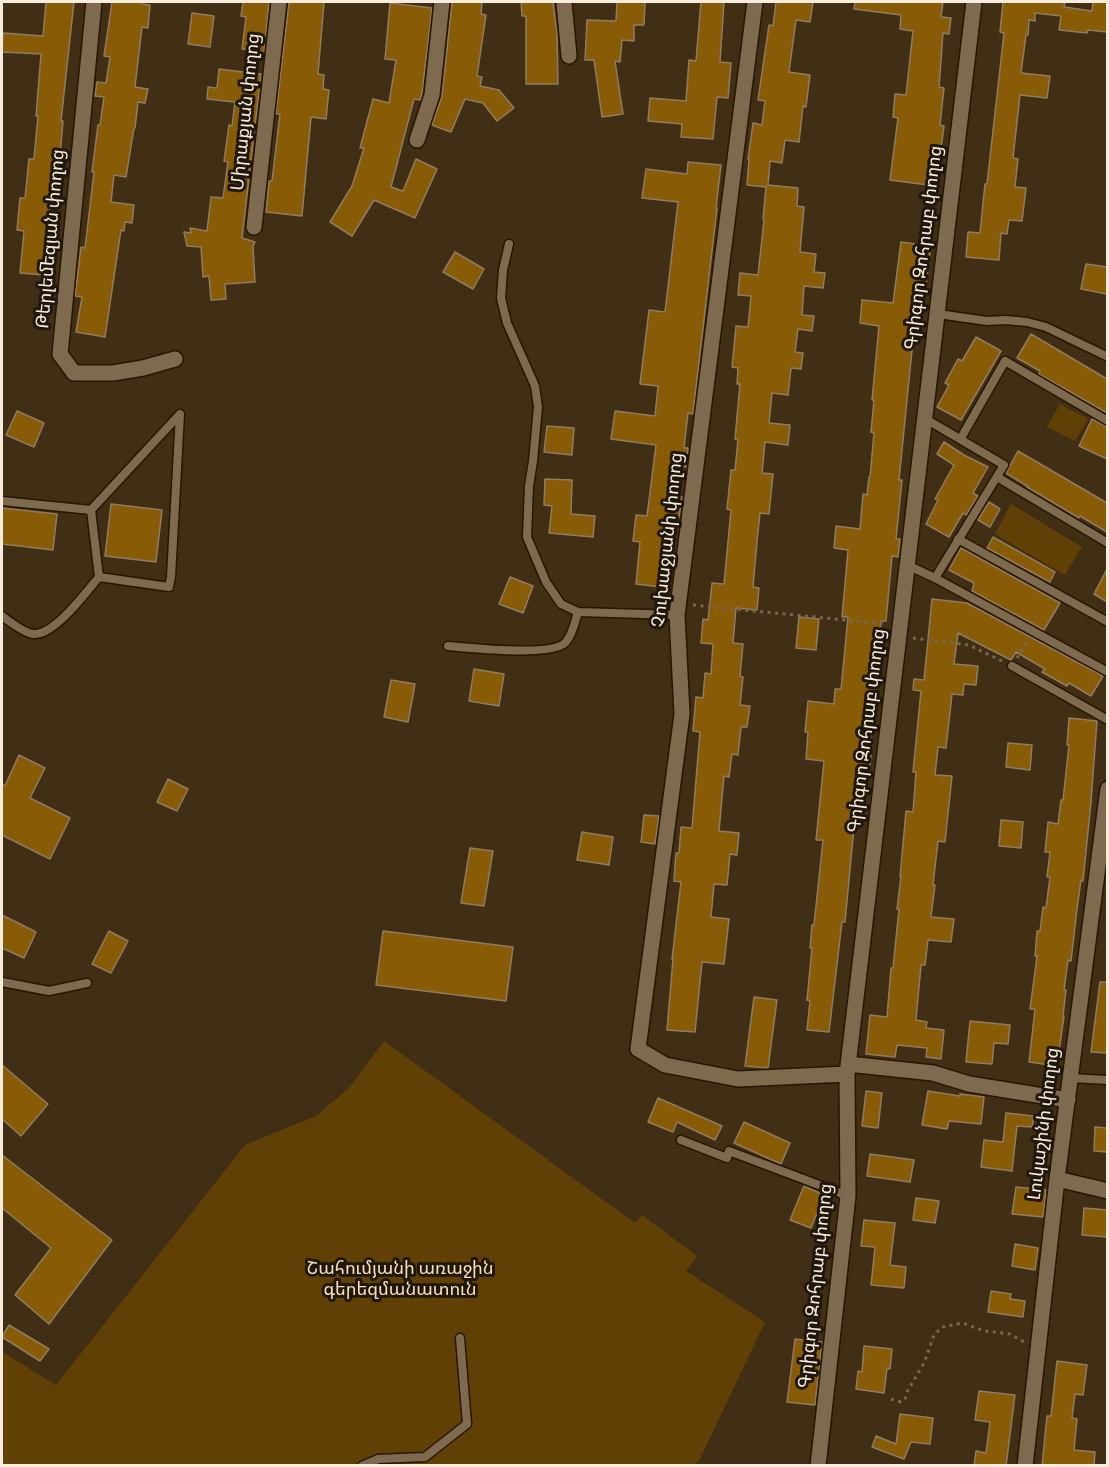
<!DOCTYPE html>
<meta charset="utf-8">
<style>
body{margin:0}
#map{position:relative;width:1109px;height:1467px;overflow:hidden;background:#402f15;font-family:"Source Sans 3",sans-serif}
canvas{display:block}
.frame{position:absolute;inset:0;border:3px solid #f8ecdd;pointer-events:none}
</style>
<div id="map">
<canvas width="1109" height="1467"></canvas>
<div class="frame"></div>
</div>
<script>
const g = document.querySelector('canvas').getContext('2d');
g.lineJoin = 'round';
function fillPath(path, color) {
  g.fillStyle = color;
  g.fill(path, 'evenodd');
}
function stroke(path, color, width, dash) {
  g.strokeStyle = color;
  g.lineWidth = width;
  g.lineCap = dash ? 'butt' : 'round';
  g.setLineDash(dash || []);
  g.stroke(path);
}
function label(font, color, halo, rows, align = 'center') {
  g.font = font + ' "Source Sans 3","Noto Sans Armenian",sans-serif';
  g.lineWidth = 6;
  g.setLineDash([]);
  g.textBaseline = 'middle';
  g.strokeStyle = halo;
  g.fillStyle = color;
  for (const [text, x, y, turn = 0] of rows) {
    g.save();
    g.translate(x, y);
    g.rotate((+turn || 0) * Math.PI / 180);
    g.textAlign = isNaN(turn) ? turn : align;
    if (halo) g.strokeText(text, 0, 0);
    g.fillText(text, 0, 0);
    g.restore();
  }
}
const green = new Path2D(`
 M1060,404L1088,419L1075,441L1047,427Z
 M1011,504L1082,547L1065,575L995,534Z
 M384,1041L635,1223L642,1215L697,1256L686,1271L765,1322L700,1459L693,1466L2,1465V1352L56,1385L245,1145L316,1116L349,1088Z`);
const building = new Path2D(`
 M46,2H74L61,121H63L57,191H51L45,275L20,273L24,231L17,230L20,198H25L29,159H34L38,116H36L41,54L2,52L3,33L43,36Z
 M112,2H141V4L150,5L148,28L142,27L135,87L148,89L145,103L138,102L135,128H134L126,177L114,175L111,202L134,205L132,223L125,222L124,231L121,230L105,337L76,332L82,297L75,296L81,247L85,248L94,172H92L98,125H100L104,97L95,96L97,82L106,83L110,57L104,56Z
 M243,2H269L264,52L242,49L246,17L241,16Z
 M289,2H324L318,74L324,75L323,89L329,90L326,119L311,117L302,216L266,212L269,181H272L280,114H276Z
 M452,2H482L481,14L486,15L477,76L482,77L480,86L499,90L514,108L497,121L483,103L465,99L451,132L432,125L442,96Z
 M521,2H553L557,35L558,84H526V16H522Z
 M617,2H645L644,25H634V41L622,40L620,62L615,61L623,114L602,117L594,60H585L587,20L616,21Z
 M701,2H724L720,62L731,63L728,98L717,97L713,139L681,137L682,124L648,121L650,98L686,101L689,60L696,61Z
 M776,2H813L810,22L796,20L789,72L810,75L806,107L803,106L799,142L785,140L782,163L770,161L768,185L798,188L797,206L804,207L800,252L816,254L814,272L825,273L823,288L804,286L802,315L814,316L812,331L798,329L795,352L803,353L801,369L791,368L788,395L772,393L769,423L790,425L788,445L765,442L762,473L773,474L769,514L760,513L757,542L753,587L759,588L757,610L736,608L733,643L743,644L740,676L743,677L740,705L750,706L747,727H741L738,755L732,754L729,777L724,776L719,831L739,833L737,855L730,854L727,885L714,884L711,917L729,919L724,964L702,962L695,1032L667,1030L673,959H672L681,882L674,881L676,853H679L681,827L692,828L700,732L693,731L696,697L703,698L705,673L711,674L713,644L701,643L703,619L708,620L712,583L724,584L731,510L727,509L731,470H735L738,440L735,439L740,384H737L738,368L732,367L736,326L748,327L751,296L738,295L740,273L758,275L764,220L763,219L766,187L747,185L749,159H748L753,123L762,125L765,101L758,100L769,25L773,26Z
 M855,2H943L941,17L951,18L949,34L943,33L939,87L944,88L940,125L944,126L936,186L890,180L898,118L893,117L895,94L906,95L913,31L900,29L901,15L854,9Z
 M1003,2H1065L1064,7L1092,11L1093,2H1107V32L1088,30L1087,33L1059,30L1061,16L1035,13V21L1029,20L1028,35H1026L1021,73L1050,76L1047,98L1020,95L1013,158L1018,159L1015,187L1026,188L1022,221L1009,220L1007,234L1001,233L999,260L966,257L968,232L980,233L985,184H987L1004,33L1000,32Z
 M390,3L432,8L422,93L420,100L414,99L391,187L403,191L416,159L437,169L415,218L374,200L352,236L330,222L352,186L364,148H360L373,99L389,103L396,60L385,59Z
 M192,13L214,16L210,47L188,44Z
 M219,69L261,74L242,238L255,242L253,246L255,282L225,284L226,299L211,300L209,276L203,277L201,247L187,246L184,232L191,233L190,228L207,231L211,197L223,198L228,162L224,161L229,125L232,126L235,102L207,99L208,87L217,88Z
 M688,162L721,165L716,208H717L693,414L688,413L684,448H688L686,467L676,466L672,496L682,497L679,517L669,516L661,587L636,584L640,542L633,541L636,515L647,516L656,445L611,439L615,411L655,416L658,386L640,384L649,310L665,312L678,202L642,198L646,169L687,174Z
 M901,242L931,246L924,301H921L917,330H914L899,480H902L896,539H900L898,557L892,556L886,621H881L870,743L872,744L870,765L860,764L845,922H842L829,1032L807,1030L810,1001L807,1000L812,948H810L812,925H814L823,840H816L824,761L806,759L808,732H805L808,701L834,704L835,689H841L848,617H842L848,550L834,548L836,526L860,529L863,494L867,495L869,477H870L874,433L871,432L874,400H872L879,326L860,323L862,300L893,303Z
 M455,252L484,269L473,289L443,272Z
 M1086,264L1107,267V294L1081,289Z
 M1031,334L1107,379V413L1039,374L1040,371L1017,358Z
 M976,337L1001,351L961,420L937,407L949,385L945,383L958,359L962,361Z
 M17,411L44,423L34,447L6,435Z
 M1092,419L1107,427V459L1079,446Z
 M547,426L574,428L572,455L544,452Z
 M944,442L964,455L988,467L973,493L978,496L966,515L963,513L949,537L926,524L938,500L935,499L954,465L937,454Z
 M1018,451L1107,503V532L1080,516L1079,518L1027,487V486L1006,473Z
 M545,479L572,480L571,514L595,516L593,537L549,533L552,506L544,505Z
 M989,502L1000,509L990,527L978,520Z
 M111,504L162,510L156,562L105,556Z
 M2,508L57,514L53,550L2,544Z
 M993,537L1055,572L1050,582L987,548Z
 M961,548L1060,603L1044,630L972,591L974,583L949,570Z
 M1107,569V602L1094,594Z
 M510,577L533,586L523,613L499,604Z
 M932,599L967,603L1103,676L1091,696L1069,683L1067,686L1042,672L1045,669L1016,652L1011,660L958,633L954,664L978,666L976,685L964,684L963,695L952,694L946,748L938,747L935,775L952,776L945,842L938,841L933,885H935L931,917L954,919L951,942L928,940L925,965H921L916,1020L927,1022L926,1028L944,1030L941,1059L926,1057L927,1048L897,1045L895,1057L866,1054L870,1015L887,1017L891,968H893L899,909H897L901,877H900L906,811L913,812L916,772H913L921,691L913,690L914,679L924,680Z
 M799,617L819,619L816,650L796,648Z
 M474,669L504,674L499,706L469,701Z
 M391,680L415,684L408,722L384,717Z
 M1069,718L1097,721L1091,802L1083,881L1081,880L1077,909L1071,961L1068,960L1064,990H1066L1063,1016H1064L1057,1066L1029,1062L1035,1009H1030L1037,956H1035L1037,931H1040L1043,907L1046,908L1050,877H1047L1050,852H1045L1048,822L1058,824L1061,800H1063L1069,745H1067Z
 M1008,743L1032,745L1030,770L1006,767Z
 M19,755L45,768L30,798L70,818L50,859L2,835V784L5,786Z
 M168,779L188,789L177,811L157,802Z
 M644,815L659,816L655,844L641,842Z
 M1001,820L1023,822L1021,848L999,846Z
 M582,832L613,837L609,865L577,860Z
 M470,848L493,851L484,906L461,903Z
 M2,915L36,932L24,958L2,948Z
 M109,931L128,941L111,973L92,964Z
 M383,931L513,947L506,1001L376,985Z
 M1100,982H1107V1053L1091,1052Z
 M754,997L777,1000L768,1068L745,1066Z
 M970,1021L1010,1025L1008,1044L994,1043L992,1064L966,1062Z
 M2,1065L48,1104L21,1136L2,1119Z
 M866,1091L882,1093L878,1128L862,1126Z
 M928,1091L960,1096V1094L984,1097L981,1124L949,1121L947,1129L922,1125Z
 M658,1098L722,1126L715,1140L677,1122L673,1132L648,1122Z
 M1006,1113L1034,1116L1032,1127L1017,1126L1012,1171L981,1167L984,1140L1003,1142Z
 M744,1122L790,1143L781,1164L734,1143Z
 M1095,1127L1107,1128V1152L1094,1151Z
 M870,1154L914,1160L910,1182L867,1176Z
 M2,1155L112,1240L49,1324L15,1295L51,1248L2,1208Z
 M804,1186L824,1195L811,1228L790,1220Z
 M1016,1187L1046,1190L1043,1217L1012,1214Z
 M916,1198L939,1201L935,1223L913,1220Z
 M1084,1208L1107,1210V1237L1082,1235Z
 M864,1220L895,1223L890,1265L906,1267L904,1288L871,1285L875,1247L861,1246Z
 M1015,1244L1038,1248L1035,1270L1012,1266Z
 M991,1291L1011,1294L1010,1299L1025,1301L1023,1317L988,1312Z
 M9,1325L49,1349L40,1361L2,1337Z
 M795,1339L822,1342L815,1405L787,1402Z
 M864,1346L892,1349L890,1369L887,1368L884,1393L856,1389L858,1371L862,1372Z
 M1057,1361L1087,1365L1083,1395L1075,1394L1072,1418L1077,1419L1074,1450L1095,1452L1094,1466H1042L1047,1416H1051Z
 M979,1391L1015,1395L1006,1466H974L976,1451L986,1453L990,1422L975,1420Z
 M900,1414L933,1418L930,1444L911,1442L904,1459L872,1447L876,1436L896,1444Z`);
const path = new Path2D(`
 M693,605L886,624
 M913,638L969,645L1004,662
 M1017,658L1027,640
 M891,1399L901,1402L905,1399L907,1392L924,1363L934,1335L942,1327L962,1323L985,1331L1010,1334L1024,1342`);
const lane = new Path2D(`
 M509,244L503,270L501,298L507,323L535,386L538,407L533,461L529,486L527,537L546,582L561,604L578,612
 M938,314L987,321L1006,320L1027,322L1046,327L1108,357
 M924,418L1004,465L935,578L1108,672
 M961,438L1005,361L1108,421
 M997,477L1108,543
 M2,501L91,510L99,577C86,592 55,635 34,634C25,634 9,621 2,616
 M91,510L180,414L171,577L169,587L99,577
 M958,539L1108,622
 M907,565L935,578
 M448,646C469,648 553,657 566,642C573,634 575,621 578,612L677,615
 M1012,666L1108,720
 M2,982L49,991L87,983
 M1071,1078L1108,1080
 M681,1140L727,1158L729,1151L848,1196
 M362,1466L378,1459L425,1457L467,1424L460,1338`);
const street = new Path2D(`
 M94,2L60,354L74,373H113L143,368L175,359
 M564,2L569,56
 M755,2L677,615L682,714L638,1049L665,1065L738,1079L847,1074
 M417,140L432,95L442,2
 M254,227L279,2
 M848,1064L933,1073L969,1084L1068,1100
 M1057,1179L1108,1191
 M818,1466L848,1196L847,1074L974,2
 M1025,1466L1057,1179L1108,789`);
const streetNames = [
 ["Միրաքյան փողոց",247,112,-84],
 ["Թերլեմեզյան փողոց",52,239,-85],
 ["Գրիգոր Զոհրաբ փողոց",925,248,-83],
 ["Չուխաջյանի փողոց",669,540,-84],
 ["Գրիգոր Զոհրաբ փողոց",868,731,-83],
 ["Լուկաշինի փողոց",1045,1124,-83],
 ["Գրիգոր Զոհրաբ փողոց",817,1286,-84]
];
const parkNames = [
 ["Շահումյանի առաջին",400,1270],
 ["գերեզմանատուն",400,1291]
];
fillPath(green, '#614005');
fillPath(building, '#885b06');
stroke(building, '#917c61', 1.5);
stroke(lane, '#271600', 11);
stroke(street, '#271600', 18);
stroke(path, '#776851', 3, [3, 4.5]);
stroke(lane, '#7e6a4f', 8);
stroke(street, '#7e6a4f', 15);
label('18px', '#f8ecdd', '#21180d', streetNames);
label('18px', '#f9dfbc', '#21180d', parkNames);
</script>
